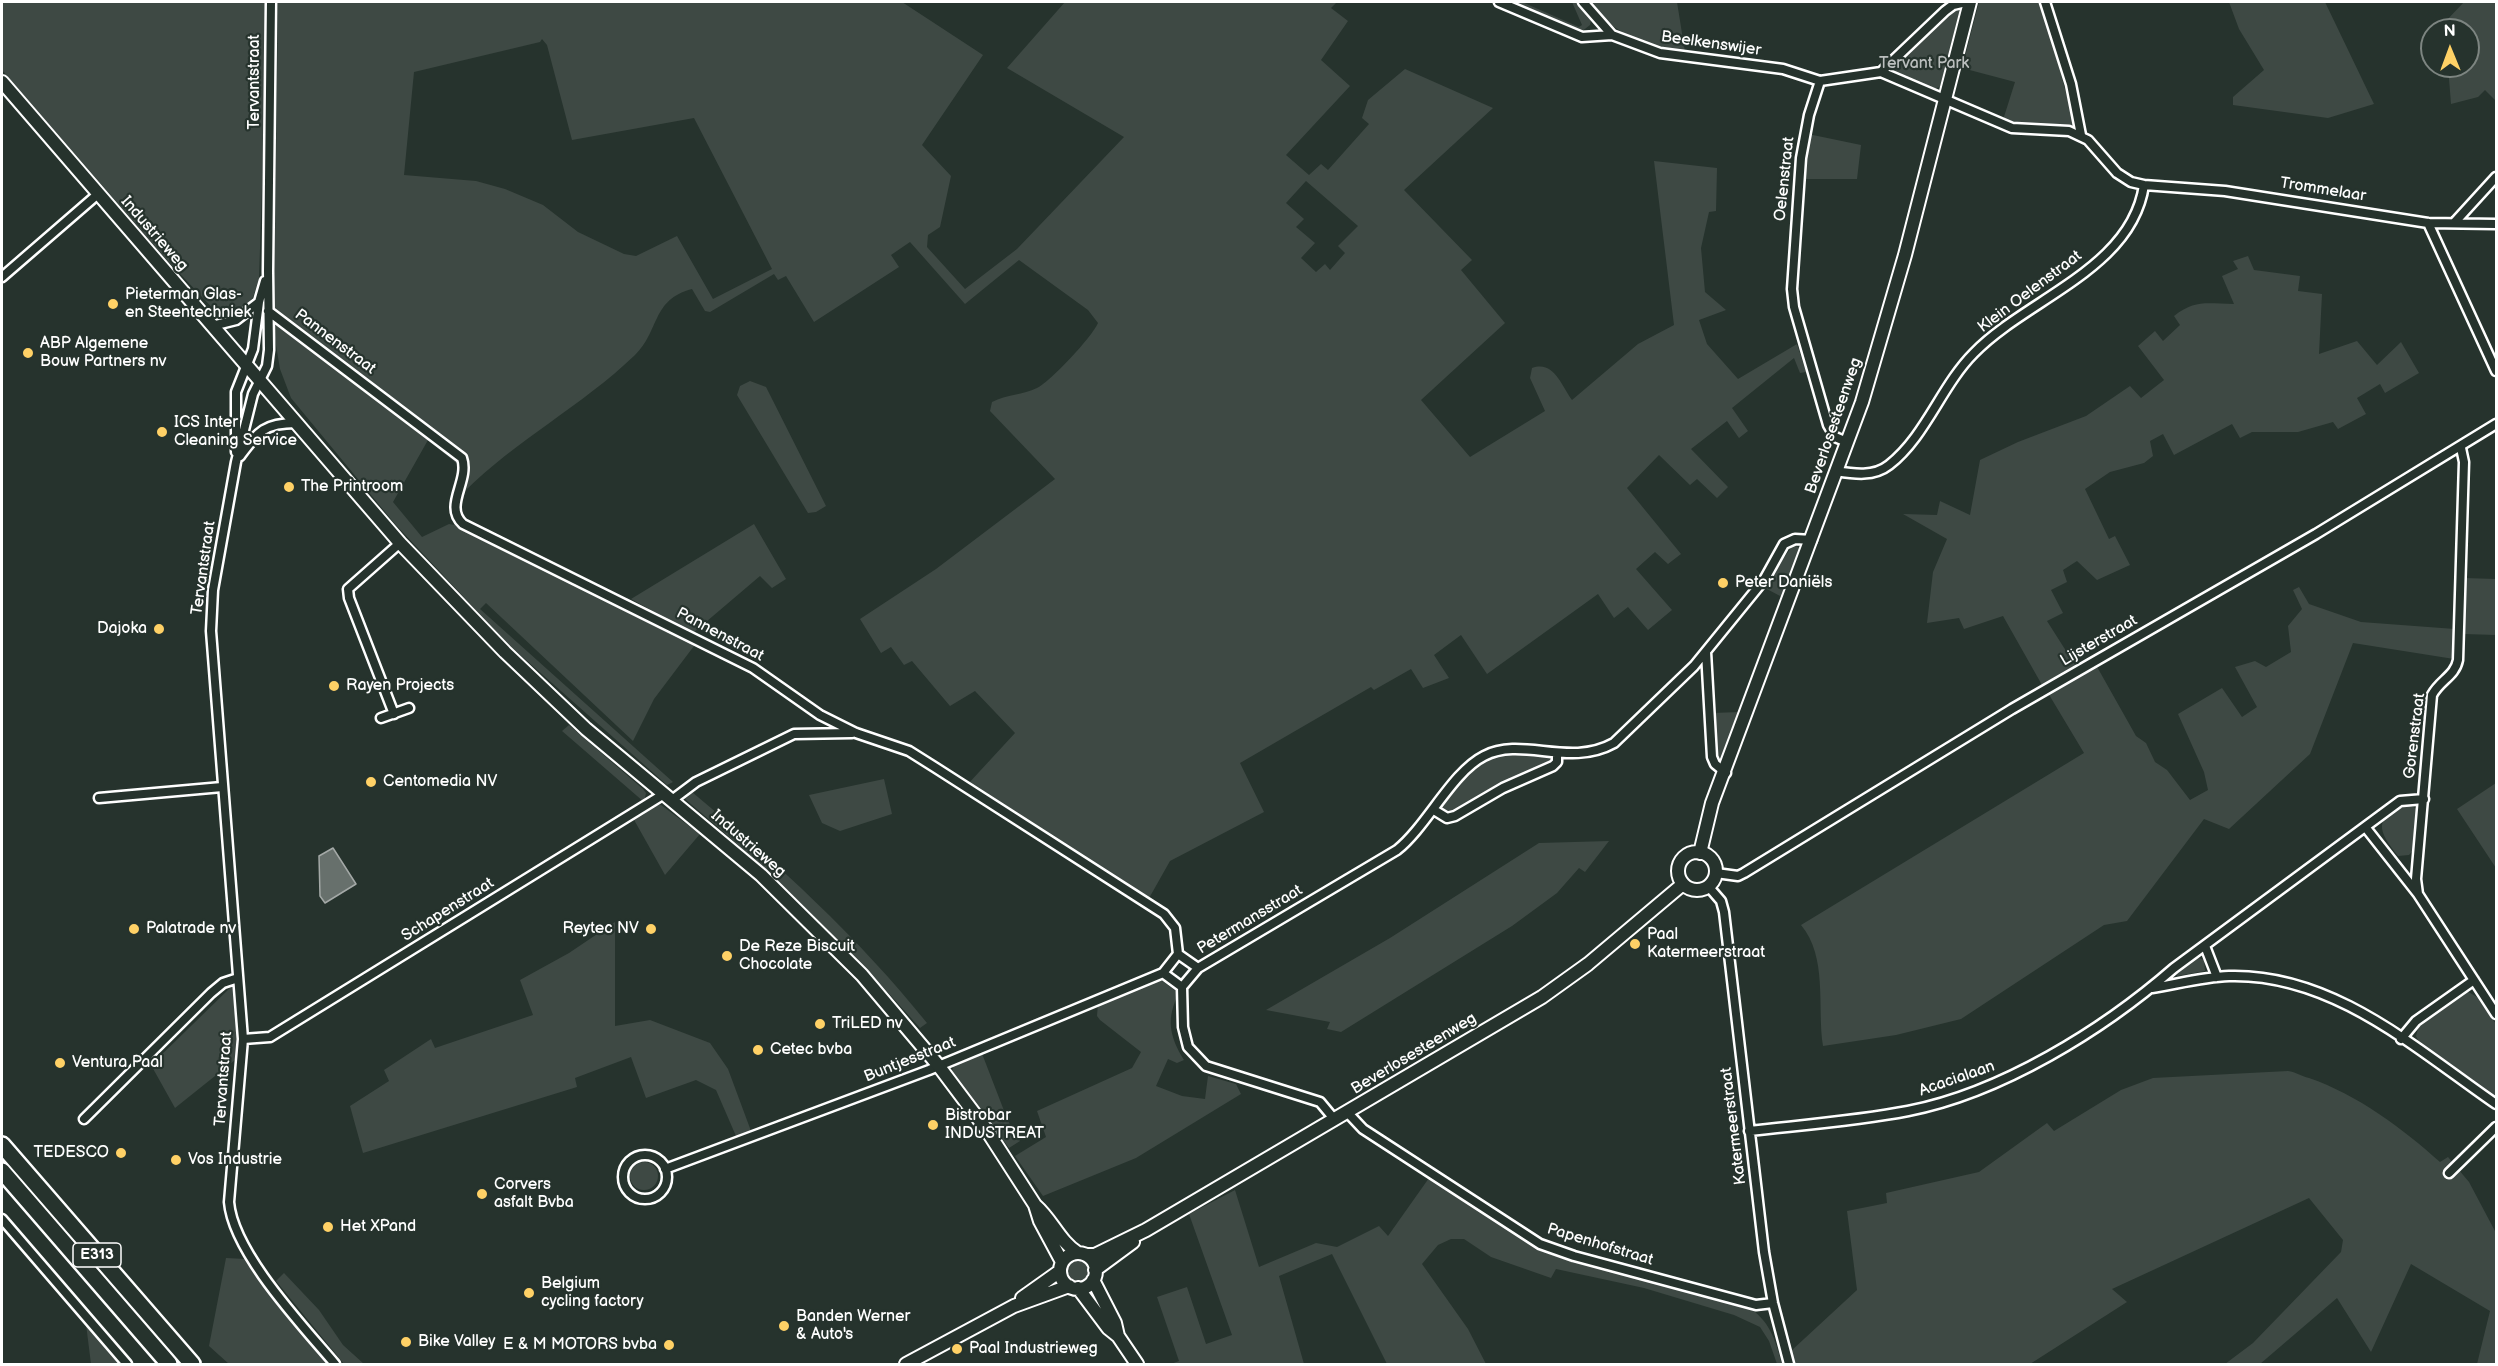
<!DOCTYPE html>
<meta charset="utf-8">
<style>
body{margin:0}
#map{position:relative;width:2498px;height:1366px;overflow:hidden;background:#26332d;font-family:"Balsamiq Sans",sans-serif}
canvas{display:block}
.frame{position:absolute;inset:0;border:3px solid #fff;pointer-events:none}
.north{position:absolute;left:2420px;top:18px;width:60px;height:60px;box-sizing:border-box;background:#26332d;border:2px solid #7d8581;border-radius:50%;rotate:359deg;font-size:16px;font-weight:700;line-height:24px;text-align:center;color:#fff}
.north::after{content:'';display:block;margin:auto;width:21px;height:27px;background:#ffd166;clip-path:polygon(50% 0,100% 100%,50% 72%,0 100%)}
</style>
<div id="map">
<canvas width="2498" height="1366"></canvas>
<div class="frame"></div>
<div class="north">N</div>
</div>
<script>
const g = document.querySelector('canvas').getContext('2d');
g.lineJoin = 'round';
function fillPath(path, color) {
  g.fillStyle = color;
  g.fill(path, 'evenodd');
}
function stroke(path, color, width, dash) {
  g.strokeStyle = color;
  g.lineWidth = width;
  g.lineCap = dash ? 'butt' : 'round';
  g.setLineDash(dash || []);
  g.stroke(path);
}
function label(font, color, halo, rows, align = 'center') {
  g.font = font + ' "Balsamiq Sans",sans-serif';
  g.lineWidth = 4.5;
  g.setLineDash([]);
  g.textBaseline = 'middle';
  g.strokeStyle = halo;
  g.fillStyle = color;
  for (const [text, x, y, turn = 0] of rows) {
    g.save();
    g.translate(x, y);
    g.rotate((+turn || 0) * Math.PI / 180);
    g.textAlign = isNaN(turn) ? turn : align;
    if (halo) g.strokeText(text, 0, 0);
    g.fillText(text, 0, 0);
    g.restore();
  }
}
const green = new Path2D(`
 M2,2H268L259,279L253,297L241,313L221,317L166,259L2,70Z
 M278,2H902L983,55L922,145L951,176L940,227L928,235L927,247L965,289L1017,249L1124,137L1007,68L1065,2H1337L1331,8L1348,21L1321,60L1350,86L1286,155L1309,175L1321,164L1328,170L1369,124L1362,118L1368,100L1405,69L1493,108L1404,190L1472,260L1461,270L1505,323L1421,400L1470,457L1545,411L1530,378L1532,368C1554,360 1561,385 1572,400L1638,344L1674,325L1654,161L1717,168L1716,211L1709,212L1701,248L1705,292L1726,310L1699,320L1707,344L1738,379L1797,344L1806,372L1800,373L1794,358L1732,408L1748,431L1739,438L1727,421L1691,449L1728,487L1717,498L1697,479L1690,485L1659,455L1627,488L1681,554L1668,564L1655,552L1636,569L1672,610L1648,630L1628,607L1614,618L1598,594L1487,674L1461,635L1434,655L1449,678L1423,688L1411,669L1374,690L1371,687L1240,763L1264,812L1170,861L1148,900L968,784L1015,733L975,691L950,706L912,661L904,665L891,647L881,653L860,619L936,569L1055,479L990,411L992,402C1007,394 1023,395 1037,388C1050,382 1092,337 1098,323L1088,310L1019,260L965,304L910,242L891,255L899,267L814,322L786,276L778,280L774,274L710,312L705,311L692,289C651,300 660,331 635,355C582,406 516,440 464,492L469,474L466,457L456,463L428,440L393,502L422,537L449,524L455,525L697,642L654,699L633,741L486,603L480,609L673,782L667,785L508,644L395,524L291,398L280,369L273,327L278,324L304,343L308,337L274,309ZM542,39L547,45L572,140L694,118L772,269L713,299L677,236L636,256L624,254L578,232L543,205L505,189L476,181L404,175L414,72L540,42ZM1306,181L1358,226L1338,246L1345,253L1330,270L1325,264L1316,272L1301,258L1315,243L1296,227L1304,219L1286,203Z
 M1509,2H1522L1579,27L1582,25L1572,2H1577L1591,20L1590,25L1581,32Z
 M1589,2H1677L1685,52C1648,46 1611,34 1589,2Z
 M1979,2H2041L2074,122L2073,125L2015,124L2003,120L2015,82L1962,68Z
 M2229,2H2325L2374,104L2328,118L2233,105V97L2264,70L2239,29Z
 M2464,2H2496V101L2485,90L2478,97L2451,104L2448,66H2468V30H2446V21Z
 M1956,7L1960,9L1940,87L1933,89L1897,75L1895,71L1898,61Z
 M1808,134L1861,145L1857,179H1803Z
 M2248,256L2254,270L2300,276L2298,291L2322,294L2319,354L2357,341L2377,365L2401,342L2419,373L2385,393L2380,384L2357,398L2366,414L2338,429L2333,422L2298,432H2252L2240,438L2232,424L2174,455L2163,434L2150,441L2153,456L2144,463L2110,472L2085,489L2109,539L2115,536L2130,565L2097,580L2077,561L2063,570L2067,582L2051,590L2063,613L2047,621L2075,665L2042,685L2003,616L1964,629L1959,618L1927,623L1933,572L1947,539L1903,514L1937,515L1940,501L1970,515L1980,460L2018,442L2086,416L2130,386L2141,398L2164,380L2138,346L2155,331L2163,341L2180,325L2174,316C2196,299 2207,304 2234,304L2222,276L2238,269L2233,261Z
 M750,381L766,387L826,506L816,512L808,513L737,395L740,386Z
 M754,524L786,579L772,588L760,576L693,633L631,599Z
 M1793,545L1800,548L1782,597L1763,587Z
 M2464,578L2496,579V635L2464,634Z
 M2299,587L2309,604L2361,622L2455,629L2454,659L2353,643L2310,754L2229,829L2204,819L2127,921L2104,925L1961,1019L1896,1035L1823,1046C1817,1007 1828,957 1801,925L2084,753L2048,693L2096,665L2136,736L2146,743L2155,762L2167,770L2190,800L2208,790L2204,772L2178,714L2222,688L2242,717L2257,707L2235,667L2255,661L2266,667L2291,652L2288,626L2302,609L2293,590Z
 M1740,712L1722,761L1719,763L1716,760L1712,713Z
 M569,725L643,789L646,793L644,802L562,731Z
 M1508,754L1552,756L1554,759L1553,762L1449,815L1441,810V806C1460,782 1476,757 1508,754Z
 M884,779L892,814L840,831L822,823L809,795Z
 M2496,783V868L2457,809Z
 M692,792C776,862 859,938 927,1023L920,1028C845,943 772,872 685,799Z
 M661,805L700,834L665,875L633,818L652,806Z
 M2408,805L2418,809L2415,848L2409,855L2398,856C2378,831 2372,817 2408,805Z
 M1609,841L1585,872L1579,868L1557,893L1512,926L1341,1032L1327,1029L1330,1022L1266,1010L1390,938L1539,843Z
 M615,922V1026L650,1020L710,1043L728,1069L751,1131L736,1136L716,1090L696,1080L646,1098L631,1057L575,1078L577,1087L363,1153L350,1106L389,1081L384,1070L431,1039L435,1048L533,1015L520,980L569,953Z
 M2196,957L2204,960L2205,971L2177,976L2178,970Z
 M1158,978L1179,993C1166,1018 1169,1036 1184,1060L1177,1063L1168,1059L1156,1086L1182,1096L1205,1099L1208,1076L1236,1084L1241,1094L1136,1158L1043,1196L1015,1156L1046,1137L1037,1111L1132,1068L1141,1052L1100,1020L1097,1016L1098,1003Z
 M232,986L237,1031L235,1060L175,1108L151,1065Z
 M2465,990L2477,997L2496,1024V1097L2421,1047L2416,1036L2419,1025Z
 M981,1051L1008,1121L1020,1141L1009,1148L952,1071L954,1064Z
 M2288,1071C2296,1072 2301,1076 2309,1078C2358,1095 2402,1128 2440,1162L2448,1157L2469,1182L2496,1233V1364H2477L2490,1311L2411,1264L2371,1352L2337,1298L2260,1364H2225L2253,1343L2341,1252L2343,1240L2309,1198L2112,1289L2127,1302L2030,1364H1795L1791,1351L1857,1290L1847,1211L1887,1203L1886,1193L1979,1172L2047,1123L2054,1131L2121,1090L2153,1078Z
 M630 1176a14 14 0 1 1 28 0a14 14 0 1 1-28 0Z
 M1429,1178L1532,1245L1560,1258L1747,1306C1770,1321 1775,1339 1782,1364H1777L1769,1341L1760,1327L1734,1315L1644,1288L1556,1269L1551,1278L1491,1257L1464,1239H1451L1438,1245L1422,1264L1468,1329L1486,1364H1387L1332,1254L1279,1276L1304,1364H1171L1179,1361L1157,1297L1187,1287L1206,1344L1232,1335L1189,1214L1235,1190L1259,1267L1316,1243L1337,1247L1379,1226L1388,1236Z
 M226,1258L245,1259L330,1364H229L209,1346Z
 M1066 1271a11 11 0 1 1 22 0a11 11 0 1 1-22 0Z
 M284,1273L319,1310L343,1345L364,1364H344L276,1281Z
 M86,1324L122,1364H91Z`);
const water = new Path2D(`
 M333,848L356,884L325,903L320,896L319,856Z`);
const street = new Path2D(`
 M271,2L268,271L269,350L267,366L253,394L236,462L213,590L211,631L243,1039L229,1202C233,1252 302,1325 335,1364
 M1499,2L1582,37L1612,35L1660,53L1783,69L1820,81
 M1583,2L1612,35
 M2045,2L2071,84L2081,135
 M1881,72L1945,11L1953,5L1966,2
 M1820,81L1881,72L2012,128L2069,131L2088,140L2117,173L2131,182L2144,185L2225,191L2428,223L2496,224
 M1820,81L1809,115L1801,158L1792,289L1794,307L1828,425L1835,437L1847,442
 M2428,223L2496,371
 M2454,223L2496,177
 M2,277L98,194
 M268,311L462,458C470,481 443,506 463,524L753,668L820,715L856,733L909,751L936,768L1164,914L1175,928L1178,954
 M212,326L236,320L258,303
 M2461,448L2464,462L2458,660C2455,676 2440,680 2432,695L2416,879L2418,894L2496,1014
 M236,452V392L253,349L259,302L265,281
 M240,456C258,432 264,423 296,423
 M1836,471C1854,474 1874,477 1889,465C1926,436 1941,386 1974,353C2026,299 2132,269 2144,185
 M1706,652L1712,757L1715,764L1726,773
 M394,714L349,598L348,589L400,543
 M381,718L409,708
 M99,798L222,787
 M672,800L696,782L794,734L852,733
 M1434,810L1447,818L1455,816L1503,788L1553,766L1557,762V753
 M2366,828L2418,894
 M1716,873L1738,876L1744,873L2012,709L2316,534L2496,424
 M1708,886L1721,901L1724,912L1764,1252L1773,1303L1789,1364
 M2205,946L2217,977
 M1178,954L1198,968
 M1163,973L1182,987
 M2152,988C2177,984 2203,977 2229,976C2333,973 2416,1049 2496,1104
 M243,1039L270,1037L664,794
 M2401,1039L2416,1021L2474,980
 M1348,1113L1363,1129L1540,1244L1574,1256L1756,1305L1773,1303
 M84,1119L211,993L223,983L238,978
 M1335,1120L1320,1102L1206,1066L1188,1047L1183,1027L1182,987L1198,968L1397,850C1427,826 1452,772 1484,756C1522,736 1569,768 1614,743L1694,666L1764,580L1784,544L1795,539L1812,540
 M1749,1131C1802,1125 1856,1121 1908,1111C2001,1093 2103,1030 2174,968L2400,801L2424,799
 M623 1177a22 22 0 1 1 44 0a22 22 0 1 1-44 0Z
 M665,1169L929,1070L1163,973L1178,954
 M2449,1173L2496,1127
 M2,1219L127,1364`);
const secondary = new Path2D(`
 M2,82L400,543L505,652L586,729L761,875L862,975L938,1065L986,1129L1035,1205L1040,1221L1062,1262
 M1678 871a19 19 0 1 1 38 0a19 19 0 1 1-38 0Z
 M1700,853L1712,803L1862,402L1905,255L1970,2
 M1036,1206C1052,1220 1060,1242 1078,1253
 M1060 1271a18 18 0 1 1 36 0a18 18 0 1 1-36 0Z
 M1086,1255H1095L1146,1230L1542,997L1588,964L1683,884
 M1095,1270L1133,1242
 M1093,1280L1115,1323L1118,1336
 M1078,1288L1108,1328L1118,1336L1137,1364
 M1022,1298L1060,1271
 M906,1364L1014,1306L1069,1286`);
const highway = new Path2D(`
 M2,1145L192,1364
 M2,1171L169,1364`);
const markers = [
 [113,304,6,"#ffd166"],
 [28,353,6,"#ffd166"],
 [162,432,6,"#ffd166"],
 [289,487,6,"#ffd166"],
 [1723,583,6,"#ffd166"],
 [159,629,6,"#ffd166"],
 [334,686,6,"#ffd166"],
 [371,782,6,"#ffd166"],
 [134,929,6,"#ffd166"],
 [651,929,6,"#ffd166"],
 [1635,944,6,"#ffd166"],
 [727,956,6,"#ffd166"],
 [820,1024,6,"#ffd166"],
 [758,1050,6,"#ffd166"],
 [60,1063,6,"#ffd166"],
 [933,1125,6,"#ffd166"],
 [121,1153,6,"#ffd166"],
 [176,1160,6,"#ffd166"],
 [482,1194,6,"#ffd166"],
 [328,1227,6,"#ffd166"],
 [529,1293,6,"#ffd166"],
 [784,1326,6,"#ffd166"],
 [406,1342,6,"#ffd166"],
 [669,1345,6,"#ffd166"],
 [957,1349,6,"#ffd166"]
];
const shields = [
 [97,1255,48]
];
const shieldNames = [
 ["E313",97,1255]
];
const streetNames = [
 ["Beelkenswijer",1711,44,8],
 ["Tervantstraat",255,82,-90],
 ["Oelenstraat",1785,179,-84],
 ["Trommelaar",2323,190,9],
 ["Industrieweg",154,234,49],
 ["Klein Oelenstraat",2030,292,-37],
 ["Pannenstraat",335,342,37],
 ["Beverlosesteenweg",1834,426,-71],
 ["Tervantstraat",204,568,-82],
 ["Pannenstraat",720,635,28],
 ["Lijsterstraat",2099,641,-30],
 ["Gorenstraat",2415,736,-83],
 ["Industrieweg",748,844,41],
 ["Schapenstraat",448,910,-32],
 ["Petermansstraat",1250,920,-31],
 ["Beverlosesteenweg",1414,1054,-31],
 ["Buntjesstraat",910,1060,-22],
 ["Tervantstraat",224,1079,-86],
 ["Acacialaan",1957,1079,-19],
 ["Katermeerstraat",1734,1126,-97],
 ["Papenhofstraat",1600,1245,17]
];
const parkNames = [
 ["Tervant Park",1924,64]
];
const poiNames = [
 ["Pieterman Glas-",125,295],
 ["en Steentechniek",125,313],
 ["ABP Algemene",40,344],
 ["Bouw Partners nv",40,362],
 ["ICS Inter",174,423],
 ["Cleaning Service",174,441],
 ["The Printroom",301,487],
 ["Peter Daniëls",1735,583],
 ["Dajoka",147,629,"right"],
 ["Rayen Projects",346,686],
 ["Centomedia NV",383,782],
 ["Palatrade nv",146,929],
 ["Reytec NV",639,929,"right"],
 ["Paal",1647,935],
 ["Katermeerstraat",1647,953],
 ["De Reze Biscuit",739,947],
 ["Chocolate",739,965],
 ["TriLED nv",832,1024],
 ["Cetec bvba",770,1050],
 ["Ventura Paal",72,1063],
 ["Bistrobar",945,1116],
 ["INDUSTREAT",945,1134],
 ["TEDESCO",109,1153,"right"],
 ["Vos Industrie",188,1160],
 ["Corvers",494,1185],
 ["asfalt Bvba",494,1203],
 ["Het XPand",340,1227],
 ["Belgium",541,1284],
 ["cycling factory",541,1302],
 ["Banden Werner",796,1317],
 ["& Auto's",796,1335],
 ["Bike Valley",418,1342],
 ["E & M MOTORS bvba",657,1345,"right"],
 ["Paal Industrieweg",969,1349]
];
fillPath(green, '#3e4944');
fillPath(water, '#67706c');
stroke(water, '#a4a9a7', 1.5);
stroke(street, '#fff', 13);
stroke(secondary, '#fff', 16);
stroke(highway, '#fff', 20);
stroke(street, '#26332d', 8);
stroke(secondary, '#26332d', 12);
stroke(highway, '#26332d', 15);
for (const [x, y, r, color] of markers) {
  const dot = new Path2D();
  dot.arc(x, y, r, 0, 2 * Math.PI);
  g.fillStyle = color;
  g.fill(dot);
  stroke(dot, '#26332d', 2);
}
for (const [x, y, w] of shields) {
  const box = new Path2D();
  box.roundRect(x - w / 2, y - 12, w, 24, 4.5);
  g.fillStyle = '#26332d';
  g.fill(box);
  stroke(box, '#fff', 1.5);
}
label('bold 15px', '#fff', null, shieldNames);
label('16px', '#fff', '#26332d', streetNames);
label('16px', '#bbbfbe', '#26332d', parkNames);
label('16px', '#fff', '#26332d', poiNames, 'left');
</script>
